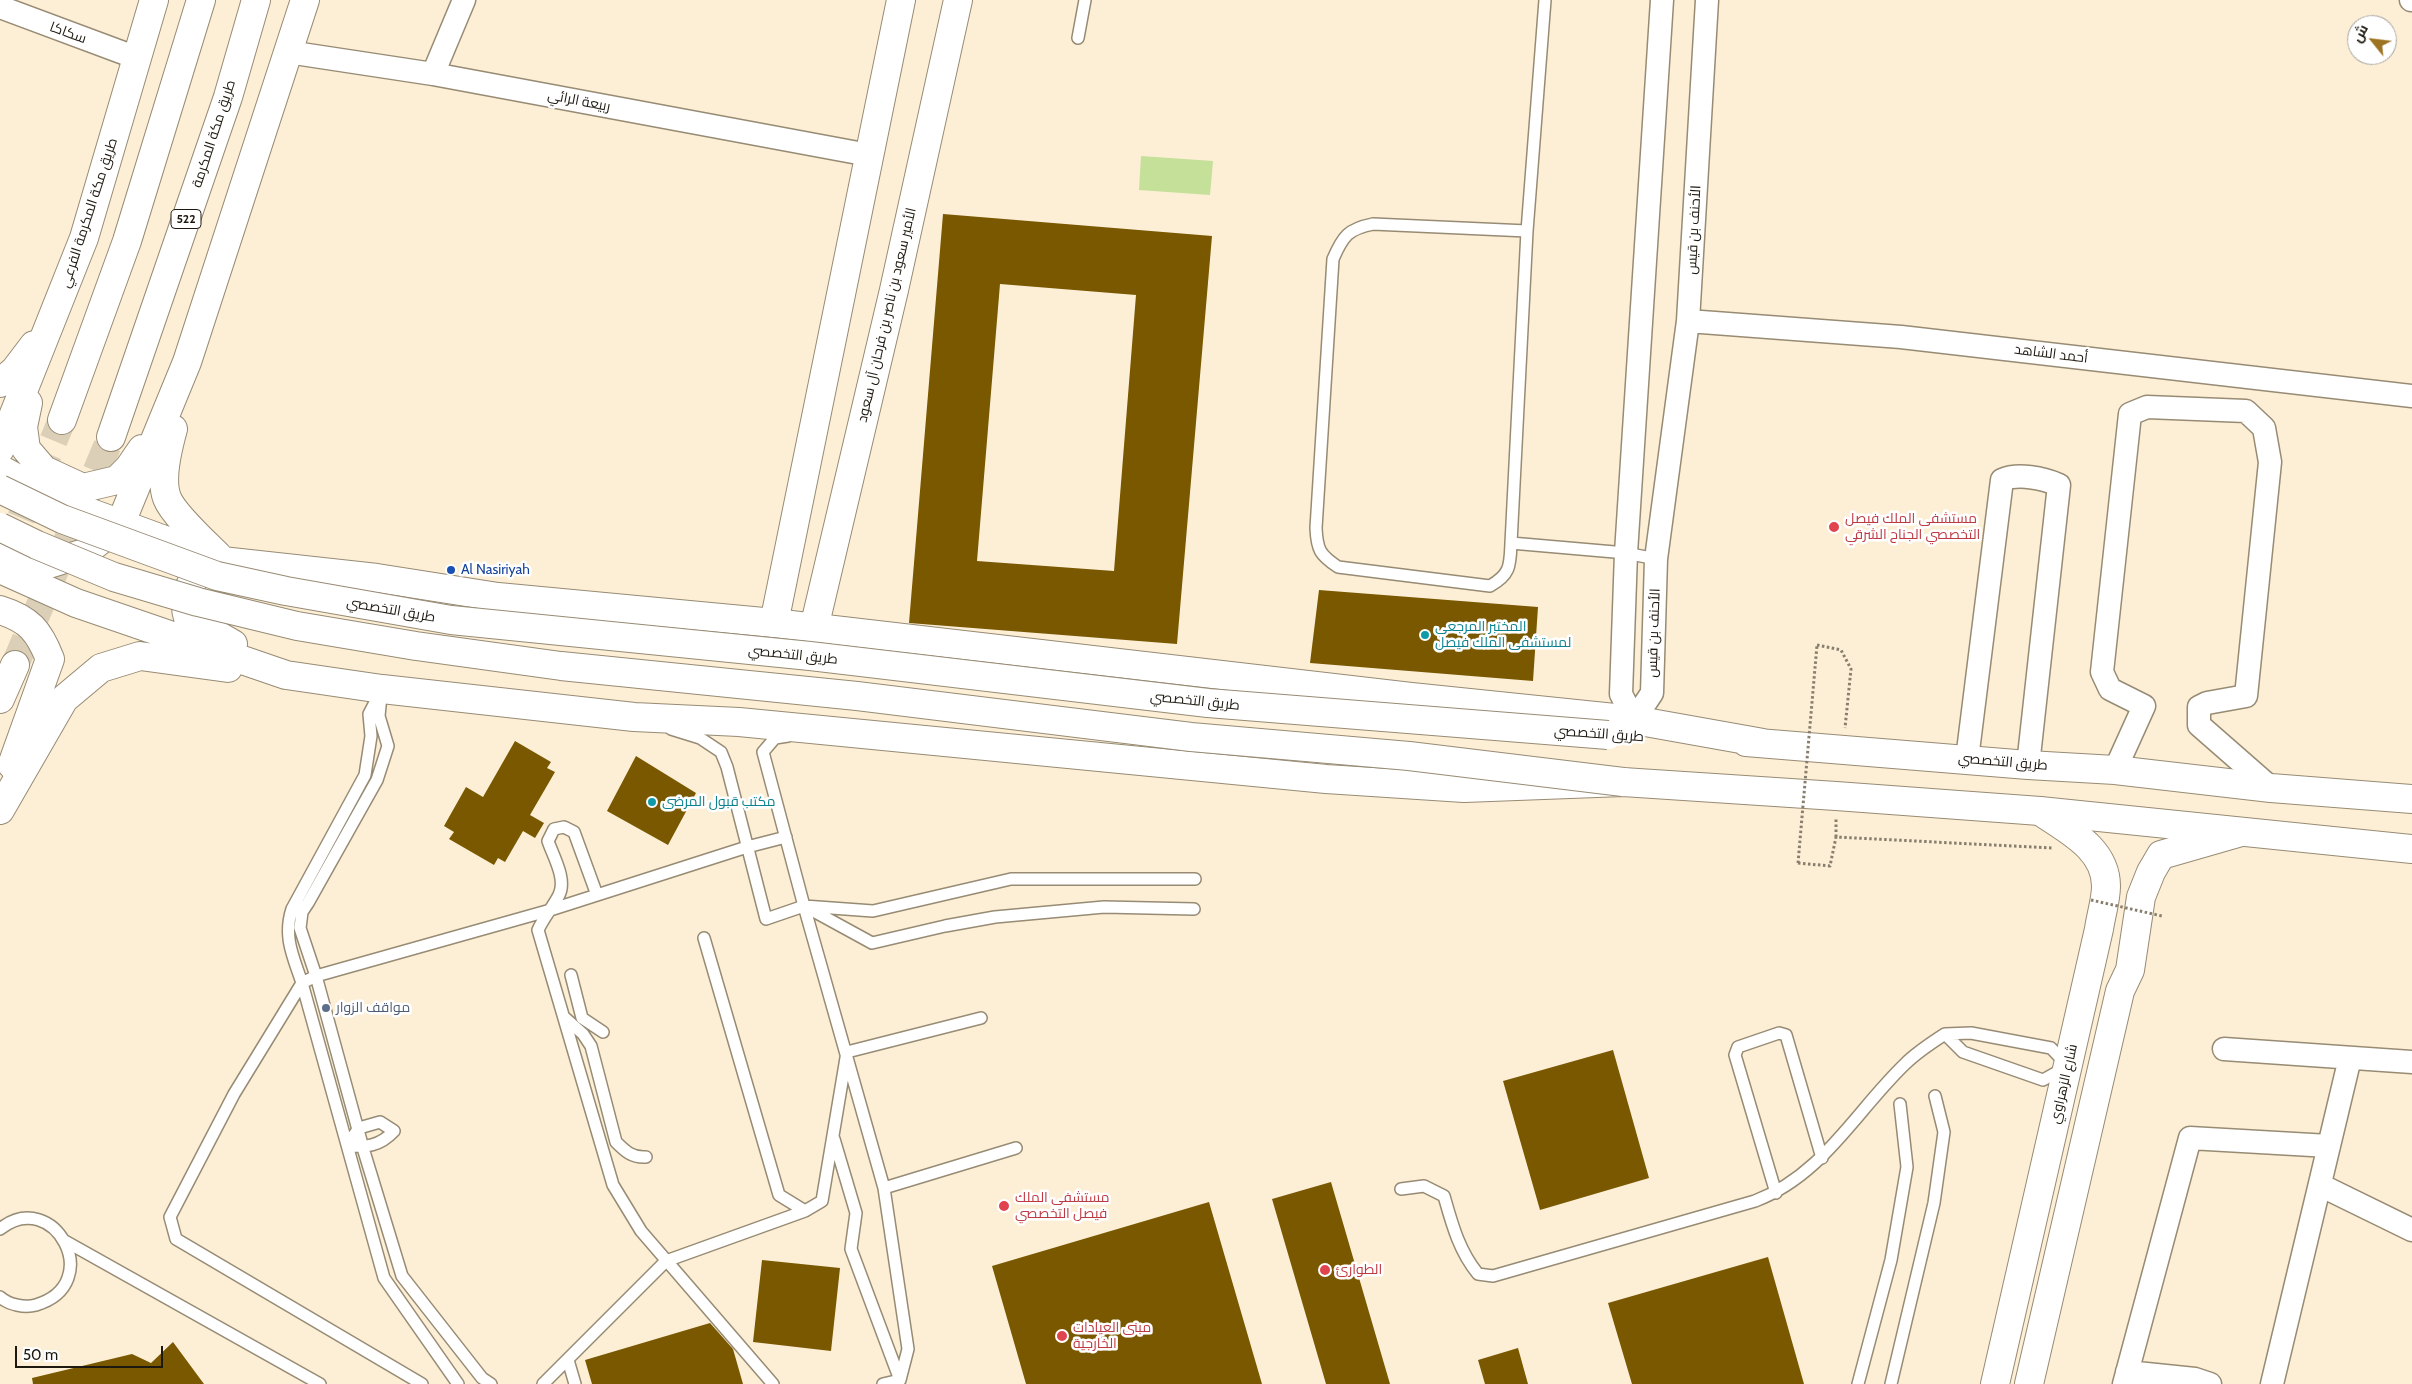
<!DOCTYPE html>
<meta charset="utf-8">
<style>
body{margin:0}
#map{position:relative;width:2412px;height:1384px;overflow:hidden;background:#fdefd6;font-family:Cabin,Cairo,sans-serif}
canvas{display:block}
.north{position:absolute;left:2347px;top:15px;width:50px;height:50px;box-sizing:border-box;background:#fff;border:1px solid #a5a39f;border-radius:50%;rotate:299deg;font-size:14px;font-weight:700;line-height:20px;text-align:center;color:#1e1910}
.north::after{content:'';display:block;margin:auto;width:18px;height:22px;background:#9d7322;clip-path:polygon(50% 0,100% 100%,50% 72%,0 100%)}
.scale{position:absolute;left:15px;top:1346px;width:148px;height:22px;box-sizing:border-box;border:2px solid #1e1910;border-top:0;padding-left:6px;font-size:15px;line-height:18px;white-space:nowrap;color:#1e1910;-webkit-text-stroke:4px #fff;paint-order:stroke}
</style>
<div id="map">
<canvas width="2412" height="1384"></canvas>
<div class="north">ش</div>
<div class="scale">50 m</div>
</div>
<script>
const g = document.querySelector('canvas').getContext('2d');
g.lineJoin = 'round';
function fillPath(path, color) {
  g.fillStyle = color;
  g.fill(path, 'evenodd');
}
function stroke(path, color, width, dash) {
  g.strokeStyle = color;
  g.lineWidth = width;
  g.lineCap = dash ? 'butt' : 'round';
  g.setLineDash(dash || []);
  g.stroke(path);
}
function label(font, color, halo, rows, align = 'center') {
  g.font = font + ' Cabin,Cairo,sans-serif';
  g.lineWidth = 5;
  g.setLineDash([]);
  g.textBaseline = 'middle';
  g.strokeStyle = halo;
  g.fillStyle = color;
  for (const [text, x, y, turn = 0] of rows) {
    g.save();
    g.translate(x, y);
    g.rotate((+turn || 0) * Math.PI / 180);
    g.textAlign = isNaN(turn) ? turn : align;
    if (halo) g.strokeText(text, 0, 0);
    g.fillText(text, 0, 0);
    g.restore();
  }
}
const green = new Path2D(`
 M1141,156L1213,161L1210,195L1139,190Z`);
const building = new Path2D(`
 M943,214L1212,236L1177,644L909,623ZM1000,284L1136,295L1114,571L977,561Z
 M1319,590L1538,607L1533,681L1310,663Z
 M515,741L551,762L547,768L555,772L530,815L544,823L535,838L523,831L505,862L498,858L494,865L449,839L454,832L444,826L466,787L483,797Z
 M636,756L696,793L668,845L607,811Z
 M1613,1050L1649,1178L1540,1210L1503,1081Z
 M1331,1182L1390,1384H1326L1272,1199Z
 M1209,1202L1262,1384H1026L992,1266Z
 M1768,1257L1804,1384H1632L1608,1303Z
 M762,1260L840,1268L831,1351L753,1342Z
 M710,1323L733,1349L743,1384H592L585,1360Z
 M173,1342L204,1384H33L32,1378L132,1354L151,1363Z
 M1518,1348L1528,1384H1485L1478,1360Z`);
const highwayTunnel = new Path2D(`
 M5,557L62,420
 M15,665L111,437`);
const path = new Path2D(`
 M1817,645L1841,650L1851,669L1845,728
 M1836,837V818
 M1798,863L1830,866L1836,837L2052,848`);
const lane = new Path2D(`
 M1545,0L1527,231L1511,543L1626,553L1656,559
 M1078,38L1085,0
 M1511,543C1510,565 1511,574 1490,586L1338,567C1320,555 1317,550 1316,528L1333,259C1343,236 1348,229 1373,224L1527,231
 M382,689L369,714L371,736L365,775L292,909C283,937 293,956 302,983L234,1094L170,1217L176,1239L422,1384
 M381,696L379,716L388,746L377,780L308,903L302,912L300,928L316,976L363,1148L402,1276L482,1378L491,1384
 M671,729L700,738L721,752L727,767L766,919L804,906L873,911L1011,879H1195
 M788,736L775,738L763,752L804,906L884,1188L908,1349L900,1380
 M597,895L574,832L564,827L554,829L548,841C553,856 567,879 559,895C553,907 544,917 538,930L613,1185L641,1231L773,1384
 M808,908L872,943L945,926L995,917L1104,907L1194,909
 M704,938L779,1195L805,1211
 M571,975L582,1018L603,1032
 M564,1017L583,1034L591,1046L616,1142C625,1151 632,1158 646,1157
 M1971,1033L2051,1048L2068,1066L2043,1080L1963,1052L1945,1034Z
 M380,1122L394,1131C380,1146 366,1148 347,1145L359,1128Z
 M834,1139L856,1213L851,1249L900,1380
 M884,1188L1016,1148
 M1401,1189L1424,1186L1444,1196C1452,1224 1459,1251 1478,1274L1493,1276L1755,1201C1823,1175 1855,1112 1905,1064C1917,1052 1931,1043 1945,1034
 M1776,1193L1735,1055L1738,1047L1779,1033L1786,1035L1822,1158
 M0,1229C54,1186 107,1284 36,1305C25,1308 9,1305 0,1297
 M65,1241L320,1384
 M568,1360L575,1384
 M458,1384L384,1278L302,983L316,976L547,911L747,847L786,837
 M543,1384L666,1261L805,1211L822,1201L847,1052L981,1018
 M883,1384L900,1380
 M1858,1384L1891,1260L1907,1167L1900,1104
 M1891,1384L1934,1203L1944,1132L1935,1096`);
const street = new Path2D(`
 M1662,0L1626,553L1621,694L1634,720L1652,693L1656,559L1688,321L1707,0
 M2411,0H2412
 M0,7L137,58
 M288,52L433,74L869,155
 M433,74L464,0
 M1688,321L1901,337L2412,396
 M1967,759L2002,480C2018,473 2043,478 2059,485L2028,765
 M2115,770L2144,706L2110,689L2102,672L2130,414L2147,407L2246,411L2264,428L2270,462L2246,696L2207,703L2199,707V725L2271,788
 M2224,1049L2412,1062
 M2320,1185L2412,1230
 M2127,1372L2195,1379L2210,1384
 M2124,1384L2190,1138L2329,1146
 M2272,1384L2350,1058`);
const secondary = new Path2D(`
 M774,623L901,0
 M814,628L894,290L958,0
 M1995,1384L2099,929C2101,915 2106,900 2106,886C2106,848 2067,830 2040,811
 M2029,1384L2120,991L2130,970L2141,897L2151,872L2161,855L2241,832`);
const primary = new Path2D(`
 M0,383L15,370L34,345
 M28,403L23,427L26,449L44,470L83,488L117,480L129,468L142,449
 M173,429C168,447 160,480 167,498C173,514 205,543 218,556
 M0,449L84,238L154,0
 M0,469L61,502L222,561L377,578L498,597L774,623L1411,697L1634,720L1763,743
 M0,556L49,564L84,553L120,525L187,362L305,0
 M221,561C195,566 180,594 188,618L233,644
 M0,569L76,603L286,675L382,689L634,717L739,722L1326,779L1464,788L1623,782L1836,796L2040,811L2412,849
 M0,610C29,619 39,631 50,659L12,765
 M1746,742L2028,765L2115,770L2271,788L2412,799
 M0,810L64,699L101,668L140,656L228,668`);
const highway = new Path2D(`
 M62,420L127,241L201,0
 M111,437L228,97L256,0
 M0,699L15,665`);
const pathBridge = new Path2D(`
 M1798,863L1817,645
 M2091,900L2162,916`);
const primaryBridge = new Path2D(`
 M0,489L62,519L217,576L286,591L451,620L810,656L1208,703L1608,735
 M0,527L37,545L114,577L198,602L297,626L416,646L561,666L857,696L1191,737L1409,756L1623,782`);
const markers = [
 [1834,527,6,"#e0444e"],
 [451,570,5,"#1a4fb4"],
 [1425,635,5,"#0f9aa8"],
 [652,802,5,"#0f9aa8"],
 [326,1008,5,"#5c6f8a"],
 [1004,1206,6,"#e0444e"],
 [1325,1270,6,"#e0444e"],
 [1062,1336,6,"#e0444e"]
];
const shields = [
 [186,219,30]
];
const shieldNames = [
 ["522",186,219]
];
const streetNames = [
 ["سكاكا",68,33,20],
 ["ربيعة الرائي",579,101,11],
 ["طريق مكة المكرمة",214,134,-72],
 ["طريق مكة المكرمة الفرعي",89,213,-72],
 ["الأحنف بن قيس",1694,230,-87],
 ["الأمير سعود بن ناصر بن فرحان آل سعود",887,315,-77],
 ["أحمد الشاهد",2051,354,7],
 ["طريق التخصصي",391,610,10],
 ["الأحنف بن قيس",1654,633,-88],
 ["طريق التخصصي",793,655,6],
 ["طريق التخصصي",1195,701,6],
 ["طريق التخصصي",1599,734,4],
 ["طريق التخصصي",2003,762,5],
 ["شارع الزهراوي",2064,1084,-77]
];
const healthNames = [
 ["مستشفى الملك فيصل",1845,519],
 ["التخصصي الجناح الشرقي",1845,535],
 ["مستشفى الملك",1015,1198],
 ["فيصل التخصصي",1015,1214],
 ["الطوارئ",1336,1270],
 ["مبنى العيادات",1073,1328],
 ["الخارجية",1073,1344]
];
const transitNames = [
 ["Al Nasiriyah",461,570]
];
const cultureNames = [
 ["المختبر المرجعي",1435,627],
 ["لمستشفى الملك فيصل",1435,643],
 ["مكتب قبول المرضى",662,802]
];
const serviceNames = [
 ["مواقف الزوار",336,1008]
];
fillPath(green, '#c4e099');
fillPath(building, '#795800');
stroke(highwayTunnel, '#dccfb8', 28, [28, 14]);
stroke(lane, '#978b74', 14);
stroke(street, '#978b74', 25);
stroke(secondary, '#978b74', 30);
stroke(primary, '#978b74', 30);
stroke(highway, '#978b74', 30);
stroke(path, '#877e6d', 3, [2.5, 2.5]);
stroke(lane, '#fff', 11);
stroke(street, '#fff', 22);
stroke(secondary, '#fff', 28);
stroke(primary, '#fff', 28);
stroke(highway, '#fff', 28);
stroke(primaryBridge, '#978b74', 30, []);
stroke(pathBridge, '#877e6d', 3, [2.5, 2.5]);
stroke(primaryBridge, '#fff', 28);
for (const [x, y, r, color] of markers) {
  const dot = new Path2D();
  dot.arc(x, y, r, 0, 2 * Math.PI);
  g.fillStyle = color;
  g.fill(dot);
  stroke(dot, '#fff', 2);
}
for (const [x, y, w] of shields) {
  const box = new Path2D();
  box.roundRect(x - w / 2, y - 9.5, w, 19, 4);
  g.fillStyle = '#fff';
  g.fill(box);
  stroke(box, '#1e1910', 1);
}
label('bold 12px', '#1e1910', null, shieldNames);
label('14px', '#1e1910', '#fff', streetNames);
label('14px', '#be3a42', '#fff', healthNames, 'left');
label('14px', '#164399', '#fff', transitNames, 'left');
label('14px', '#0d838f', '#fff', cultureNames, 'left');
label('14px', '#4e5e75', '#fff', serviceNames, 'left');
</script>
